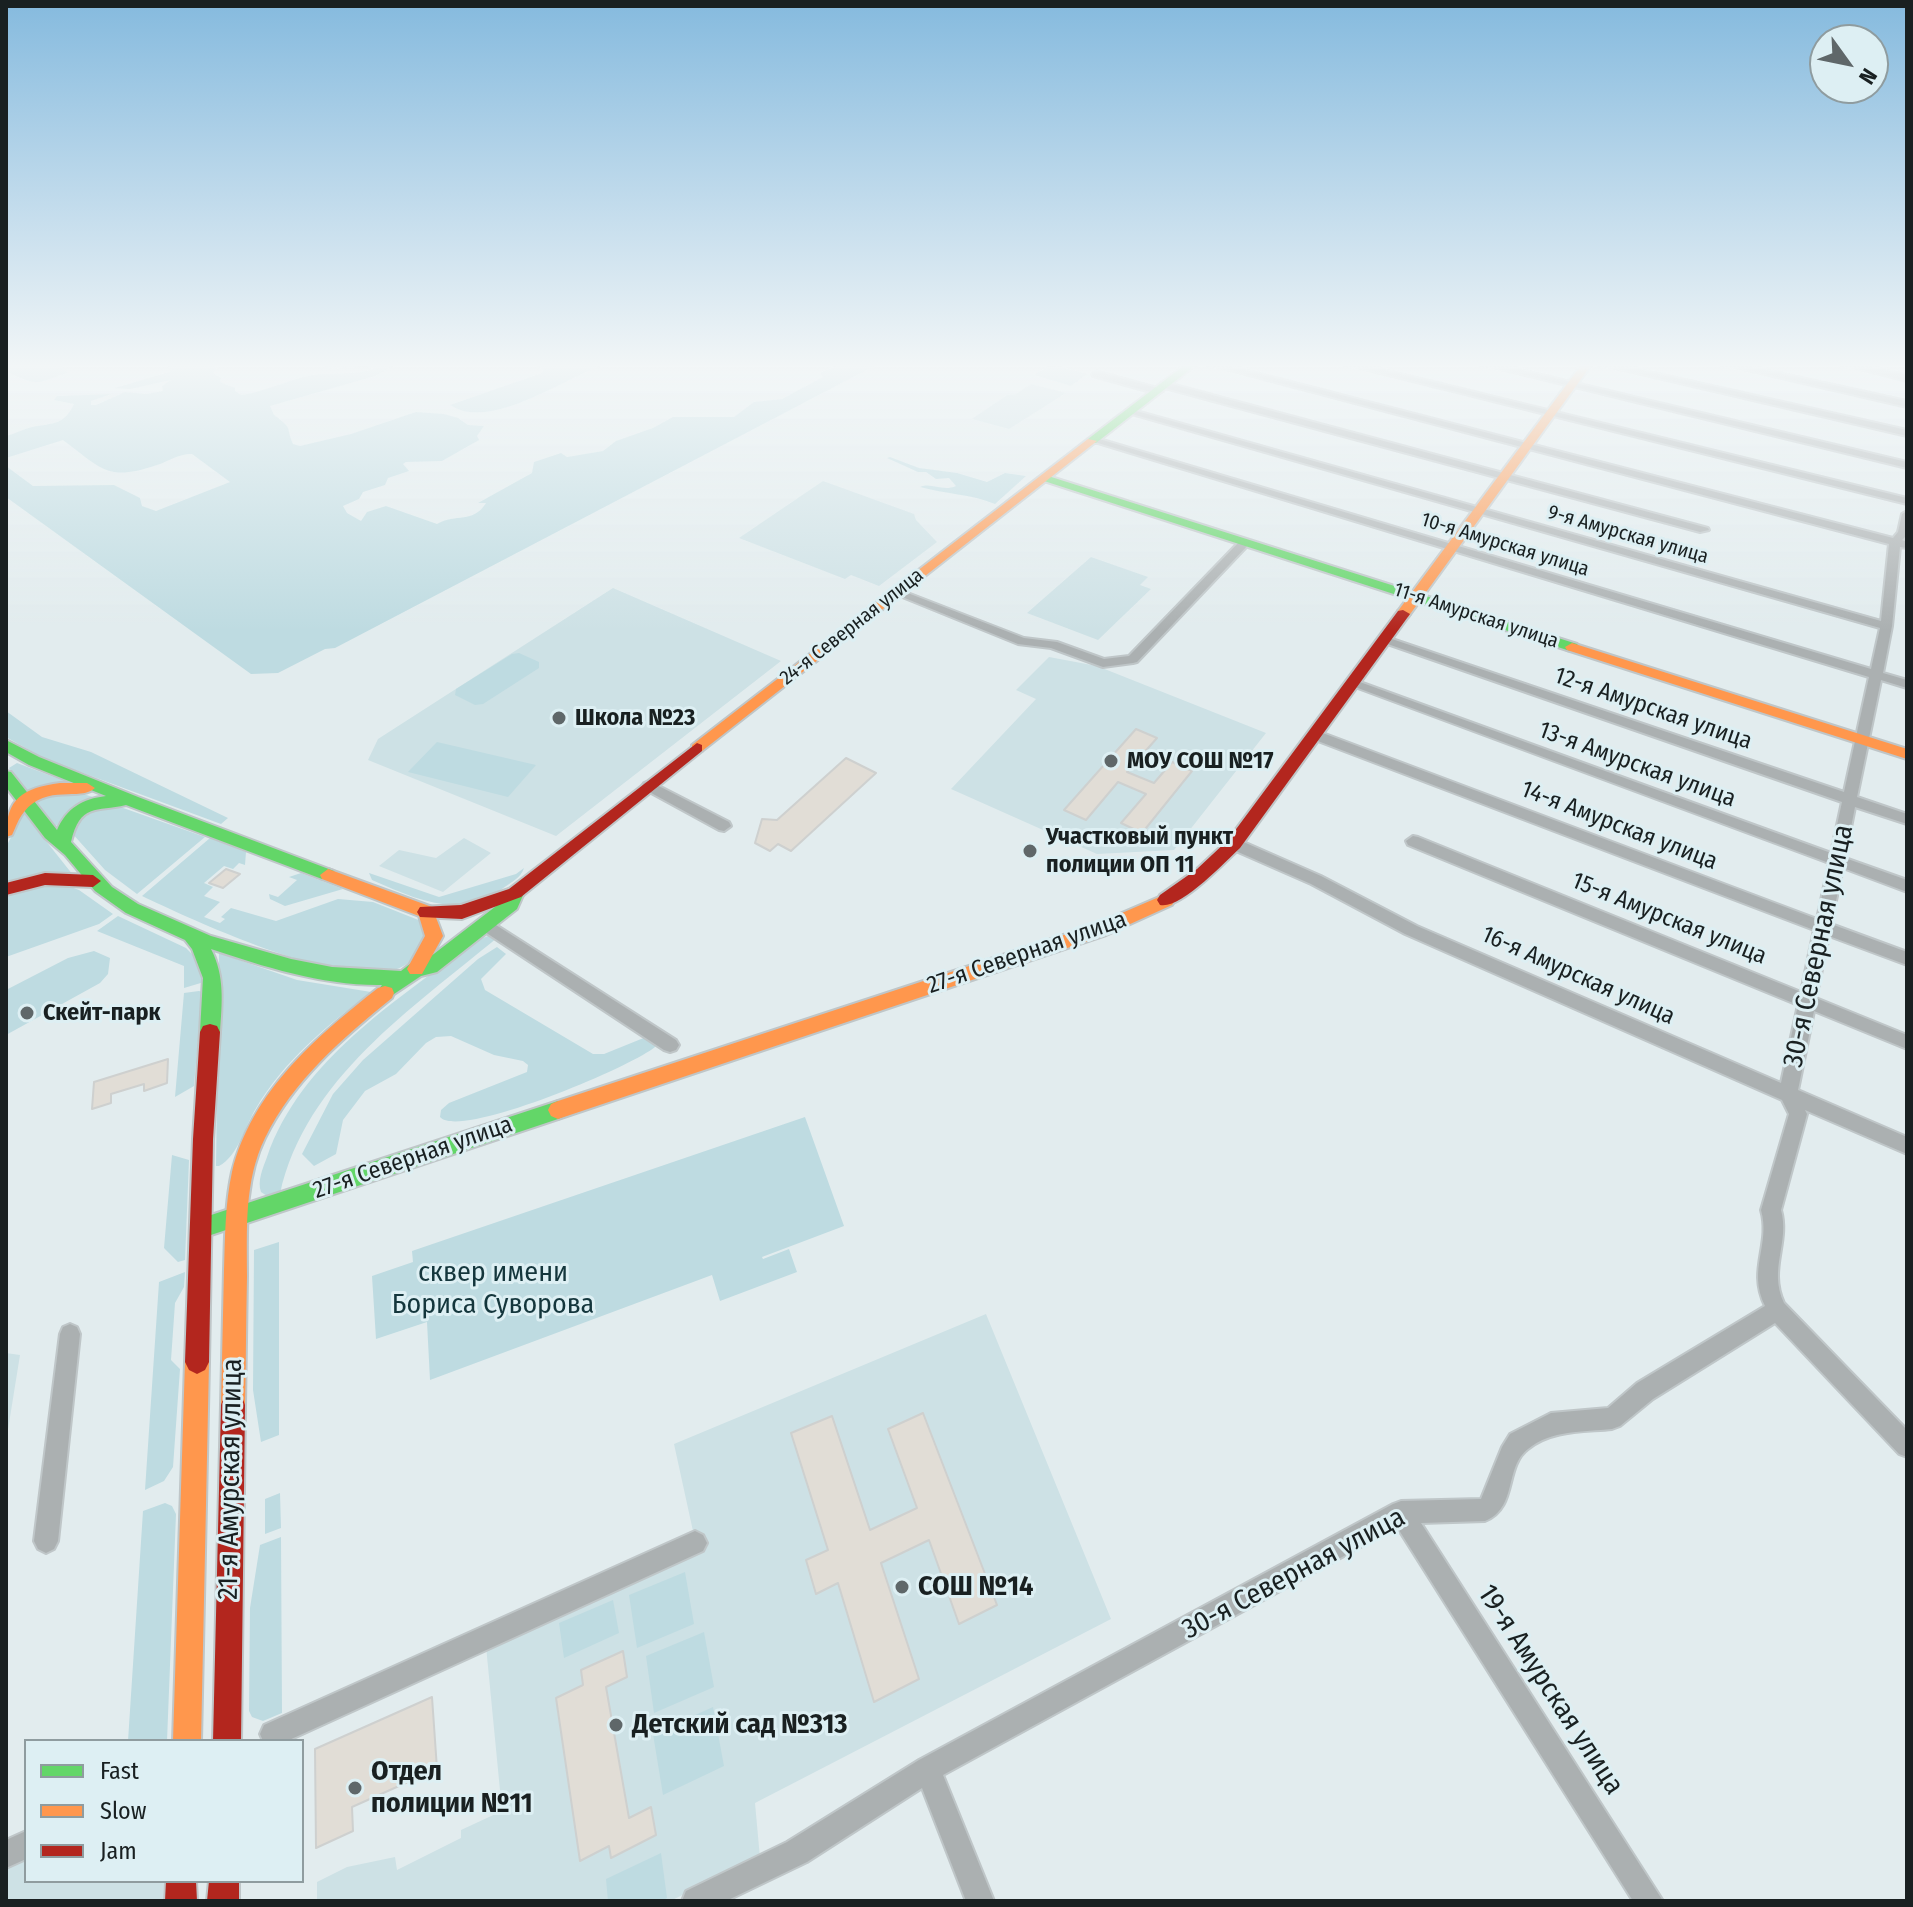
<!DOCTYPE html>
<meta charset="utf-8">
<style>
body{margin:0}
#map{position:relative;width:1913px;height:1907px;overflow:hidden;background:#e2ecee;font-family:"Fira Sans Condensed",sans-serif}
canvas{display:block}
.frame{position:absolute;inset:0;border:8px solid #192021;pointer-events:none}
.legend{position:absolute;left:24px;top:1739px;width:280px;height:144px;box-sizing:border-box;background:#ddeff3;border:2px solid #8f9c9f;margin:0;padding:10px 14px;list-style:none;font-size:24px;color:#192021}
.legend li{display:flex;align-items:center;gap:16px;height:40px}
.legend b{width:40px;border:2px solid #8f9c9f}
.north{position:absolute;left:1809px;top:24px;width:80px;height:80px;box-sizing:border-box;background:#ddeff3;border:2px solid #8f9c9f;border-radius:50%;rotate:123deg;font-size:22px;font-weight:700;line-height:32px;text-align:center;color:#192021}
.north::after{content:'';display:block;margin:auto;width:28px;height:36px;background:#5f6769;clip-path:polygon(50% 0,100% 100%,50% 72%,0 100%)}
</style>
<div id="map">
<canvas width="1913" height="1907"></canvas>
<div class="frame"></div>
<ul class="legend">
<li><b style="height:10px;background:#63d668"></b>Fast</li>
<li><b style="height:10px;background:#ff974d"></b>Slow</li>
<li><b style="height:10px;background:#b3261e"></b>Jam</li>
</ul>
<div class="north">N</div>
</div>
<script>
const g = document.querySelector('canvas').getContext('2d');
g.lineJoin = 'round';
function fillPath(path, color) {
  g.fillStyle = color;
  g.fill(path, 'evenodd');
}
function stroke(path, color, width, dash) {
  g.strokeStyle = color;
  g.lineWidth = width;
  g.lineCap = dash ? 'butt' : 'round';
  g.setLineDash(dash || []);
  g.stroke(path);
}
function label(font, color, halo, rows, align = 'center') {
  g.font = font + ' "Fira Sans Condensed",sans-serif';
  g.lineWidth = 6;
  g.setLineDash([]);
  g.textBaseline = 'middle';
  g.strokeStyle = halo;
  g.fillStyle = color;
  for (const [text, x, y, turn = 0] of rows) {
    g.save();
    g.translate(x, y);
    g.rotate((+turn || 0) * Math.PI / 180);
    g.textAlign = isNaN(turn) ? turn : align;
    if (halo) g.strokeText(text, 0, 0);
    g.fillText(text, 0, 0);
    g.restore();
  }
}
const built = new Path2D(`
 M1031,384L1066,393L1009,429L972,419L1007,395L1016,394Z
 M823,481L914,514L916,520L937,542L879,586L851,575L845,579L739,538Z
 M1091,557L1148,577L1140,585L1151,589L1098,640L1027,613Z
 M613,588L781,661L556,836L368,760L378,739Z
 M1049,657L1097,666L1266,733L1174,850L1097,854L951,789L1036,699L1016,690Z
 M464,838L491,853L443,892L379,866L399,850L436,858Z
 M986,1314L1111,1619L755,1803L760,1858L670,1901H317V1882L347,1867L395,1857L397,1870L461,1838V1830L502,1811L486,1646L698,1554L674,1444Z
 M6,1353L20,1355L6,1442Z
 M26,1842V1881H164L163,1901H6V1851Z`);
const green = new Path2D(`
 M15,364H59L68,373C36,382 43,388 9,373V366Z
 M210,364L217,369L213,373L221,378L220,382L235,388V391L241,395C267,392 300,374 323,374C334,374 367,373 373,369L367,366L329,369L322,364H396L375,376L270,406L274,415C294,430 285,425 293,444L300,446L351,434L416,412L444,414L458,418L468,425L484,426L477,436L479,440L442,461L406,462L403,464L409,471L388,478L385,485L363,492L359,499L343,506L347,513L361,521L367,512L386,506L437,524C456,513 473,524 486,503H478L532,473L534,462L561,453L567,457L603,451L616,441L653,428L673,417H734L754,402L782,399L823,377L820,373L840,364H878L335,648L325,649L278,673L251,674L6,497V466L33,486L114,485L140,498L142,506L156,511L230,482L192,454C177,454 170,461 157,465C107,482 102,469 63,440L6,458V436C15,434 23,429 32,427C54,423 64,425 74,404L54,400L57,396L112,394L91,401V405H96L125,392L146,394L163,391L162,386L171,380L130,389L115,388L169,372L172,369L168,366L171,365Z
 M534,364H605C566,377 491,432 450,405L542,373L543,370Z
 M1058,366L1087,374L1071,386L1034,375L1047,367Z
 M890,457L919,468L957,473L987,482L1005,473L1026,476L995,504C971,494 945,494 920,487C932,482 942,492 956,486L949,478L936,479L926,472H918L887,458Z
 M519,653L539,662V668L483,704L475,705L455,695L456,689L512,654Z
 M6,711L42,737L91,752L228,818L221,824L45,759L6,737Z
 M437,742L536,765L508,797L408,772Z
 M17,763L70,783L30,794L9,768Z
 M74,791L96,798L56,826L33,800L48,793Z
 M112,804L205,837L137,894L105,870L71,832L79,812Z
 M19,807L73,875L6,885V847L21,818Z
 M210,838L246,852L245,865L239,863L233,869L224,866L204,883L213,887L204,896L220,902L204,917L220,923L225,919L221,917L231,908L276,921L338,899L373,902L421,921L427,932C419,948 415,963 397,969C342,990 195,921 142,896Z
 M524,868C521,878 510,883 502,889C458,920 416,899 372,880L369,873L439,897L516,874Z
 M301,873L343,889L285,906L270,899L269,894L278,897L297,880L289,877Z
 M68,886L79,890L113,914L99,924L6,957V893L26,887Z
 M118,916L186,948L198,960L204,982L184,988V966L97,931Z
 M493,934L498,937C413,1008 305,1079 280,1194L267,1196L261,1192C257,1181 263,1168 267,1157C301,1059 396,1002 473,942Z
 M497,947L506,954L481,979L485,990L593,1054H604L651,1035L656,1041L655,1047C631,1067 459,1140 440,1117L441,1110L449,1103L527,1072L528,1065L523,1061L494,1055L451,1036L436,1037L426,1043L396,1074L365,1091L343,1120L336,1154L314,1166L302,1154L333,1094L363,1060L478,959Z
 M94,951L110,958L108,974L100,983L6,1035V990L68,958Z
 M219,953L297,980L371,992C327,1026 284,1060 255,1110C245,1127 238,1156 219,1166H216Z
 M199,991L202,992L194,1086L175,1097L184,993Z
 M805,1117L844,1226L762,1257L763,1259L789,1249L797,1272L720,1301L712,1275L430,1380L427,1322L376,1339L372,1276L413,1262L412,1251Z
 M172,1155L189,1160L185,1260L178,1262L164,1248Z
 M279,1242V1435L261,1442L253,1390L254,1250Z
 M185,1272L184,1287L175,1303L171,1360L180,1369L173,1467L164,1481L145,1490L159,1282Z
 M280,1493L281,1528L265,1534V1499Z
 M165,1503L172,1506L176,1514L167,1741H128L143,1511Z
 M281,1537L282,1713L263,1721L252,1717L249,1711L250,1608L260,1545Z
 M685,1572L694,1624L637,1648L629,1595Z
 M613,1600L619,1633L564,1658L559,1623Z
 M704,1632L714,1687L654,1713L646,1656Z
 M713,1707L724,1766L663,1795L653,1734Z
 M661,1853L667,1898L661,1901H608L606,1879Z`);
const building = new Path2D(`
 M1136,729L1157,738L1127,772L1154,783L1172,762L1192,771L1142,833L1121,823L1146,794L1118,782L1086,820L1064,810Z
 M846,758L876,773L791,851L778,844L770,851L755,843L762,819L777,820Z
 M226,869L240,874L223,888L209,883Z
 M168,1059L167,1083L144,1091V1084L111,1094V1103L92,1109L94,1082Z
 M923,1413L997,1605L959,1624L929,1540L881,1563L919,1679L874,1702L838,1583L816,1594L806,1560L828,1550L791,1433L832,1416L870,1530L917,1508L888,1429Z
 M623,1651L627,1677L606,1687L629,1818L651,1807L656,1835L611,1858L609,1846L580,1861L556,1698L583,1685L581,1670Z
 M432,1697L437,1769L352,1807L353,1831L316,1848L315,1749Z`);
const street = new Path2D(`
 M1207,364H1222L1893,538L1898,532L1902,514L1907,511V535L1902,540L1907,542V548L1900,547L1892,626L1883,673L1907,680V688L1881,680L1857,797L1907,814V824L1855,807L1845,858L1907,880V892L1843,868L1831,924L1907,952V965L1829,936L1816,998L1907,1035V1049L1814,1011L1798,1090L1907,1137V1154L1805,1110L1807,1114L1781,1210C1790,1243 1768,1269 1784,1303L1907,1430V1457L1899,1454L1775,1323L1653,1399L1620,1426L1612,1429C1583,1432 1551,1430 1528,1449C1504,1467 1518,1508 1485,1521L1421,1523L1663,1901H1633L1397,1527L943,1775L994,1901H966L922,1788L807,1862L726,1901H682L686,1891L787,1842L919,1760L1393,1504L1401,1501L1481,1499L1502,1447L1510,1434L1551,1413L1608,1408L1637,1383L1765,1306C1747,1269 1771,1245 1761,1210L1789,1114L1782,1100L1405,934L1311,884L1229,848L1227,844L1229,840H1239L1321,876L1417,926L1781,1083L1798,1005L1408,845L1406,841L1413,836L1418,837L1801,992L1814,930L1310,738L1308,735L1315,731L1320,732L1817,919L1829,863L1347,684L1349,681H1357L1831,853L1842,802L1379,641L1385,637L1389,638L1844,792L1869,677L1088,440L1096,438L1871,669L1880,628L1125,412L1133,410L1881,621L1889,544Z
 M1344,364H1360L1907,498V504Z
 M1480,364H1496L1907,462V468Z
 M1598,364H1615L1907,430V436Z
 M1721,364H1738L1907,401V407Z
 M1840,364H1857L1907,375V381Z
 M1096,371L1161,389L1163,391L1158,394L1093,376L1092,374Z
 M1164,382L1708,528L1709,530L1700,532L1161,387V383Z
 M1245,539L1250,542L1249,544L1137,662L1133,663L1103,667L1051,648L1018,644L890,592L900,590L1024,638L1057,642L1104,659L1129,656L1241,540Z
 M649,781L729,822L731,826L724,831L719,830L644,789L642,786L644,783Z
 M485,918L676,1040L679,1045L676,1050L670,1052L664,1050L479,928L477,924Z
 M70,1324L77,1327L80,1334L58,1541L54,1549L46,1553L38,1549L34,1541L60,1334L63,1327Z
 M695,1531L703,1535L707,1543L703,1551L287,1741H263L260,1734L264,1725Z
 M26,1831V1859L6,1868V1840Z`);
const fast = new Path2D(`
 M1186,364H1197L1096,443H1088V439Z
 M1045,475L1577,644L1579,647L1572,651L1567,650L1041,480L1039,478Z
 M6,740L39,757L138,797L334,871L336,875L334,879H322L126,805C96,812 80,803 71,842L112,887L138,904L211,936L291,959L332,967L401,971L410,964L426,960L504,900L509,889L515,887L524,893L517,909L437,972L421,976L385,1000L378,998L376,993L382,985C324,986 265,967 211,949C225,976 222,1003 220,1032L217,1038L210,1040L203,1038L200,1032L203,978L192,949L185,940L126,913L95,891L65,855L45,838L6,787V771L11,772L57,830C67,808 82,799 106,796L29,765L6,752Z
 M558,1101L565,1104L568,1110L565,1116L558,1119L202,1238L194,1235L191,1228L194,1221L202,1218Z`);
const slow = new Path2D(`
 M1582,364H1592L1408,617H1398V611Z
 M1088,439L1097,441L702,751H692V745Z
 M1572,643L1907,749V759L1567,650L1565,647Z
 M60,783H87L95,788C80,802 47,783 24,812C18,819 16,827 12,835L6,837C6,798 23,788 60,783Z
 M328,869L432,907L443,936L422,974H410L407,969L425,936L419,916L322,879L320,875Z
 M1166,894L1175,900L1172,905L1106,935L558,1119L551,1116L548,1110L551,1104L558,1101L1094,925Z
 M385,986L392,988L394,993L392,998C343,1038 293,1080 265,1138C244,1181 247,1229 247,1276C246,1319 246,1362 245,1405L242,1414L233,1417L224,1414L221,1405C222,1360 223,1315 224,1270C225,1237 225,1204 232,1172C251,1092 317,1036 378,988Z
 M197,1350L205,1354L209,1362L201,1741H173L185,1362L189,1354Z`);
const jam = new Path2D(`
 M1403,610L1410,614L1240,848C1225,862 1180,910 1160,905L1157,900L1160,895L1197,869L1228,840L1398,611Z
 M697,743L702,745V751L521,897L462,919L420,917L417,912L420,907L461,905L509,889Z
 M45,873L93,875L101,881L93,887L45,885L6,895V883Z
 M210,1024L217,1026L220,1032L213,1139L209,1362L205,1370L197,1374L189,1370L185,1362L193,1139L200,1032L203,1026Z
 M233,1393L242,1396L245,1405L241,1741H213L221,1405L224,1396Z
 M166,1881H196L197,1901H165Z
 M209,1881H239V1901H207Z`);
const markers = [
 [559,718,8,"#5f6769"],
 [1111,761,8,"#5f6769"],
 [1030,851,8,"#5f6769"],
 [27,1013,8,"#5f6769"],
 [902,1587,8,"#5f6769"],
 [616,1725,8,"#5f6769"],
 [355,1788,8,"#5f6769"]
];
const farStreetnames = [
 ["9-я Амурская улица",1628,535,16],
 ["10-я Амурская улица",1505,545,17],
 ["11-я Амурская улица",1476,616,18],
 ["24-я Северная улица",852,627,-38]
];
const streetNames = [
 ["12-я Амурская улица",1653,709,19],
 ["13-я Амурская улица",1637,765,20],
 ["14-я Амурская улица",1619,826,21],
 ["15-я Амурская улица",1669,919,22],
 ["27-я Северная улица",1027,953,-19],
 ["16-я Амурская улица",1578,976,24],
 ["27-я Северная улица",413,1158,-19]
];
const poiNames = [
 ["Школа №23",575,718],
 ["МОУ СОШ №17",1127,761],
 ["Участковый пункт",1046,837],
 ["полиции ОП 11",1046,865],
 ["Скейт-парк",43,1013]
];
const nearStreetnames = [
 ["30-я Северная улица",1819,946,-78],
 ["21-я Амурская улица",231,1479,-89],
 ["30-я Северная улица",1294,1574,-28],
 ["19-я Амурская улица",1550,1690,57]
];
const nearParknames = [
 ["сквер имени",493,1273],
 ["Бориса Суворова",493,1305]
];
const nearPoinames = [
 ["СОШ №14",918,1587],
 ["Детский сад №313",632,1725],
 ["Отдел",371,1772],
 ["полиции №11",371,1804]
];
fillPath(built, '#cde1e5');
fillPath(green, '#bedbe1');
fillPath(building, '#e1ddd6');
stroke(building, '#ced0cf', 2);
stroke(street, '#bfc6c8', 4);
stroke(fast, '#bfc6c8', 4);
stroke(slow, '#bfc6c8', 4);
stroke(jam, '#bfc6c8', 4);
fillPath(street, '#abb0b1');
fillPath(fast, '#63d668');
fillPath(slow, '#ff974d');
fillPath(jam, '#b3261e');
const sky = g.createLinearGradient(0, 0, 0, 631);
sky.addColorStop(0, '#85bade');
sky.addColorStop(0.58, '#f2f6f7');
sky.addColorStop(1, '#f2f6f700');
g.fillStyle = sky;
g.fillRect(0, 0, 1913, 631);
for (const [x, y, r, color] of markers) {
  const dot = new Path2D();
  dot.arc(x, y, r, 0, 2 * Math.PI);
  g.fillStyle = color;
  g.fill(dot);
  stroke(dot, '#ddeff3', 3);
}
label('20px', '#192021', '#ddeff3', farStreetnames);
label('24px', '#192021', '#ddeff3', streetNames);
label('bold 24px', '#192021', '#ddeff3', poiNames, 'left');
label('28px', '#192021', '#ddeff3', nearStreetnames);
label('28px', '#14363c', '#ddeff3', nearParknames);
label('bold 28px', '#192021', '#ddeff3', nearPoinames, 'left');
</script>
